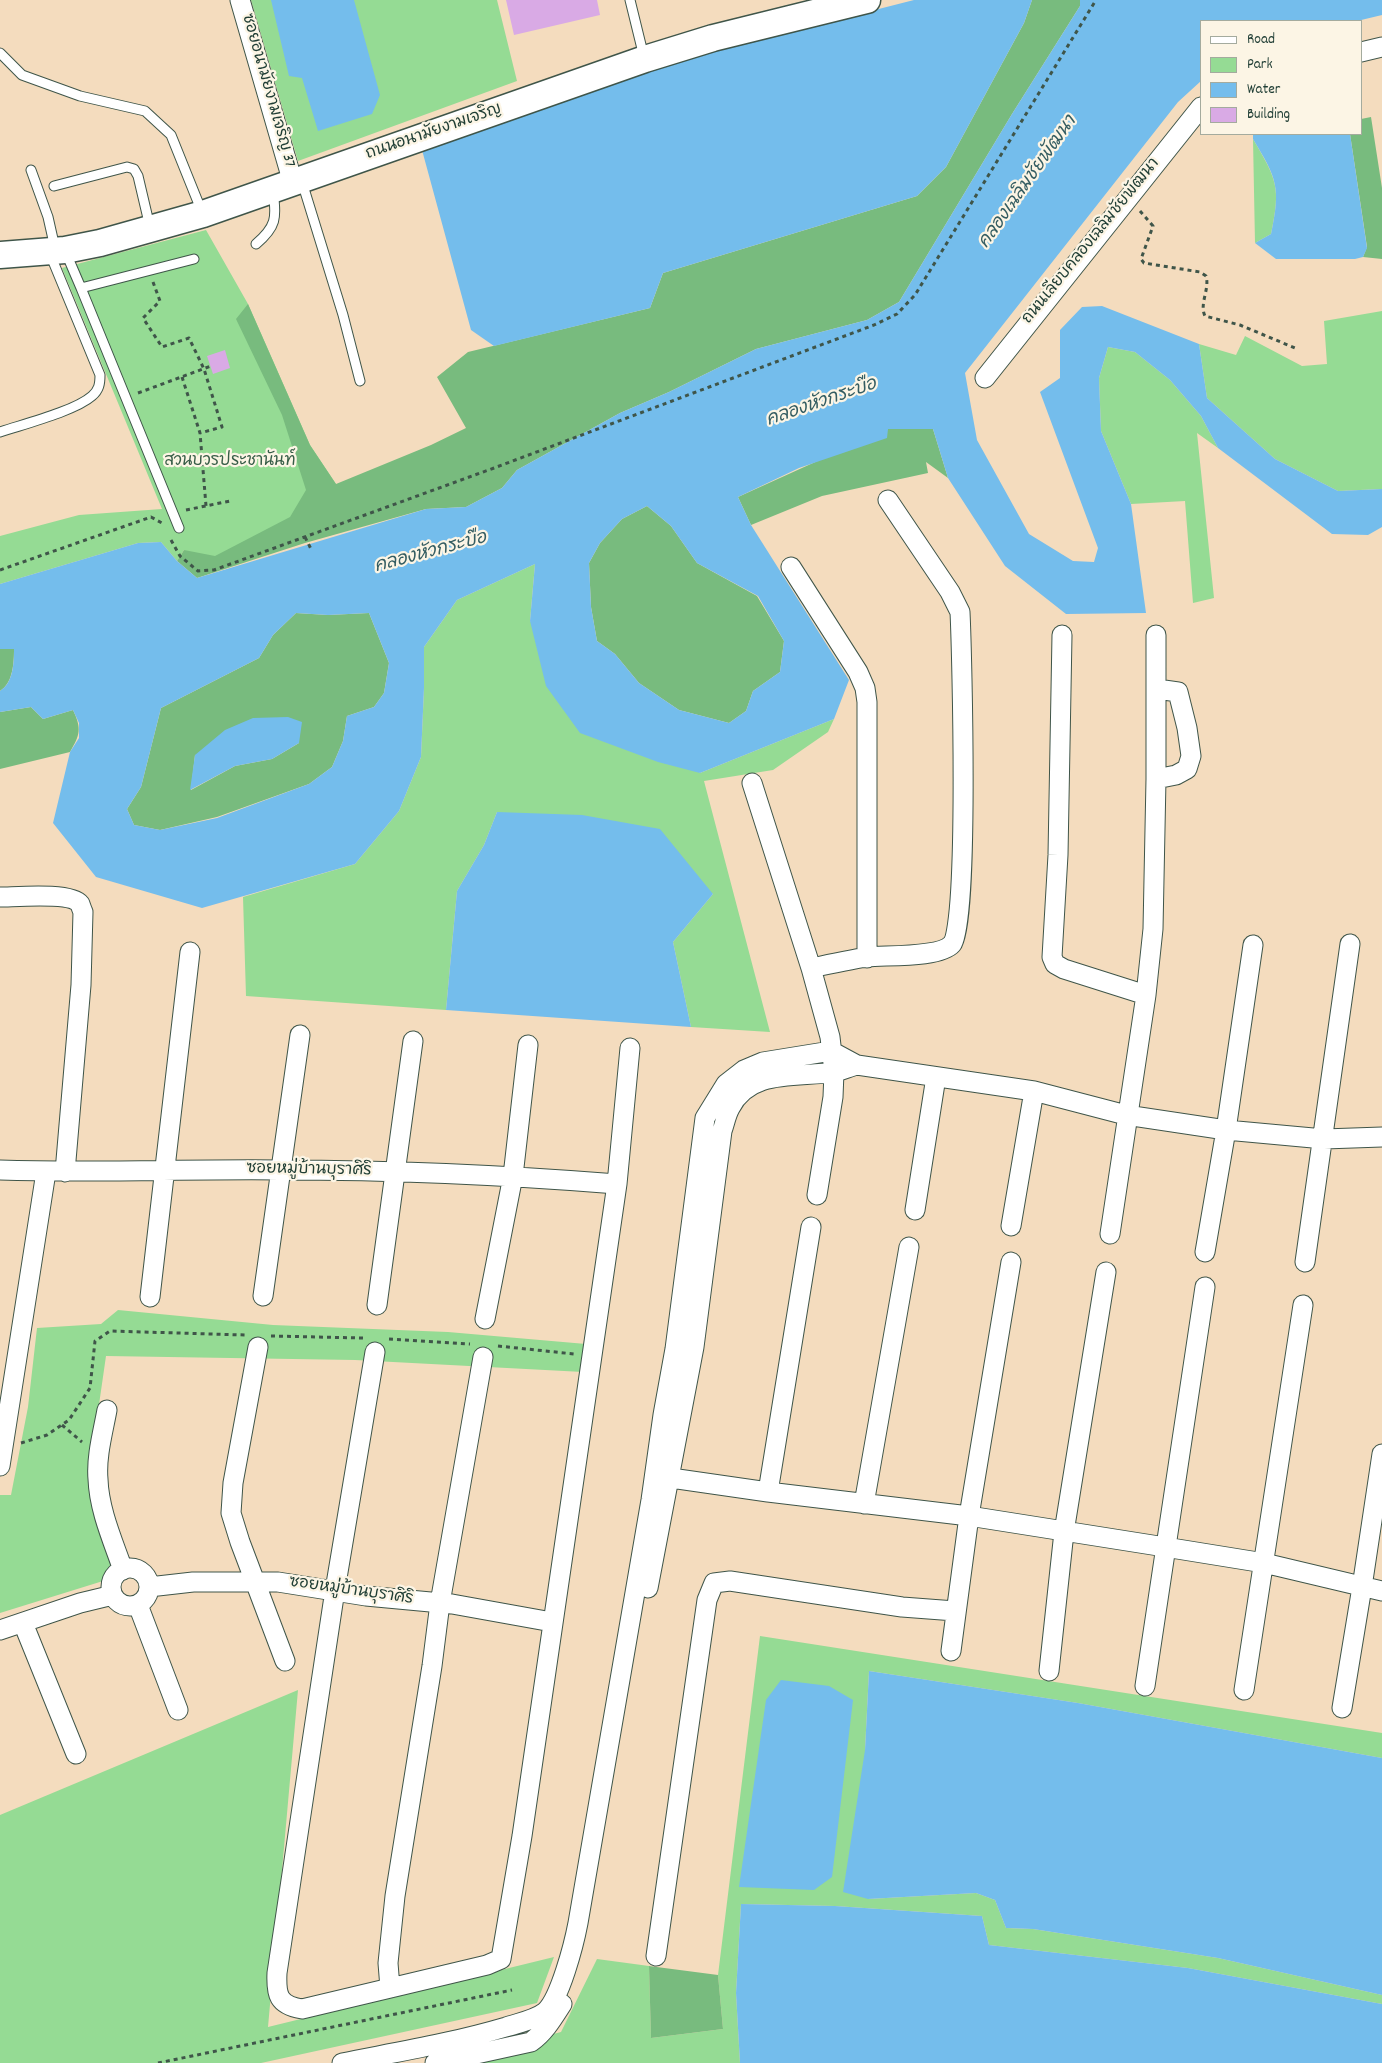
<!DOCTYPE html>
<meta charset="utf-8">
<style>
body{margin:0}
#map{position:relative;width:1382px;height:2063px;overflow:hidden;background:#f4dcbe;font-family:Dekko,sans-serif}
canvas{display:block}
.legend{position:absolute;left:1200px;top:20px;width:162px;height:115px;box-sizing:border-box;background:#fcf5e5;border:1px solid #a4ab9e;margin:0;padding:6px 9px;list-style:none;font-size:15px;color:#1f3d34}
.legend li{display:flex;align-items:center;gap:10px;height:25px}
.legend b{width:25px;border:1px solid #a4ab9e}
</style>
<div id="map">
<canvas width="1382" height="2063"></canvas>
<ul class="legend">
<li><b style="height:6px;background:#fff"></b>Road</li>
<li><b style="height:14px;background:#95db94"></b>Park</li>
<li><b style="height:14px;background:#74bdec"></b>Water</li>
<li><b style="height:14px;background:#d9aae5"></b>Building</li>
</ul>
</div>
<script>
const g = document.querySelector('canvas').getContext('2d');
g.lineJoin = 'round';
function fillPath(path, color) {
  g.fillStyle = color;
  g.fill(path, 'evenodd');
}
function stroke(path, color, width, dash) {
  g.strokeStyle = color;
  g.lineWidth = width;
  g.lineCap = dash ? 'butt' : 'round';
  g.setLineDash(dash || []);
  g.stroke(path);
}
function label(font, color, halo, rows, align = 'center') {
  g.font = font + ' Dekko,"Playpen Sans Thai",sans-serif';
  g.lineWidth = 4.5;
  g.setLineDash([]);
  g.textBaseline = 'middle';
  g.strokeStyle = halo;
  g.fillStyle = color;
  for (const [text, x, y, turn = 0] of rows) {
    g.save();
    g.translate(x, y);
    g.rotate((+turn || 0) * Math.PI / 180);
    g.textAlign = isNaN(turn) ? turn : align;
    if (halo) g.strokeText(text, 0, 0);
    g.fillText(text, 0, 0);
    g.restore();
  }
}
const green = new Path2D(`
 M251,0H497L517,81L298,161Z
 M1253,139C1277,180 1281,187 1271,234L1255,243Z
 M206,230L248,304L310,445L336,484L342,507L203,565L184,550L177,561L161,542L138,543L0,584V536L79,515L162,509L62,268Z
 M1382,311V489L1338,491L1275,459L1207,398L1199,344L1236,355L1245,336L1302,366L1327,364L1324,321Z
 M1108,347L1135,352L1170,380L1201,416L1218,448L1197,433L1214,598L1193,603L1185,501L1131,504L1101,431L1099,378Z
 M535,564L530,621L700,773L834,719L828,732L773,770L704,781L770,1032L691,1027L673,942L713,894L497,812L484,845L457,891L446,1010L246,996L243,897L355,864L399,811L421,757L424,688V647L457,600Z
 M118,1310L273,1325L448,1332L586,1344L583,1372L355,1360L106,1356L90,1467L111,1564L103,1581L0,1613V1495H11L28,1407L37,1328L101,1324Z
 M760,1636L1382,1733V1758L1078,1703L869,1671L865,1750L868,1899L976,1893L995,1900L1006,1928L1033,1929L1218,1958L1382,1995V2004L1188,1968L989,1945L982,1916L835,1906L741,1904L736,1993L740,2063H441L561,2032L597,1959L649,1966L651,2038L723,2029L718,1975Z
 M298,1690L268,2027L554,1957L537,2003L261,2063H0V1815Z`);
const forest = new Path2D(`
 M1032,0H1080V6L1012,114L899,302L867,320L756,349L669,392L620,413L517,470L502,488L466,507L426,509L305,543L197,578L177,561L184,550L215,556L290,517L306,490L282,415L236,319L248,304L310,445L336,484L431,445L466,428L437,377L468,352L650,308L663,273L917,196L946,167L1024,23Z
 M1371,117L1382,188V259L1363,257L1367,247L1350,134H1361V119Z
 M888,429H933L948,478L926,462L928,473L822,496L751,525L738,497Z
 M647,506L671,526L697,563L757,596L784,641L780,672L753,691L746,711L729,723L679,710L639,683L615,654L597,641L591,607L589,563L600,543L622,519Z
 M296,613L328,615L369,613L389,663L384,693L374,707L347,716L343,741L332,767L309,784L217,817L160,830L134,825L127,809L141,787L161,708L259,658L273,635ZM299,743L272,759L235,766L191,790L195,755Z
 M0,649H14C14,663 13,683 0,691Z
 M31,707L43,719L73,710C82,729 80,735 70,752L0,769V712Z
 M649,1966L718,1975L723,2029L651,2038Z`);
const water = new Path2D(`
 M271,0H354L380,95L372,114L318,131L302,78L289,76Z
 M914,0H1032L1024,23L946,167L917,196L663,273L650,308L494,346L471,330L422,150L659,65Z
 M1080,0H1382V15L1357,21H1201V81L1178,102L965,373L977,440L1029,534L1073,561L1094,562L1098,548L1040,392L1060,378V330L1082,307L1102,306L1199,344L1207,398L1275,459L1338,491L1382,489V527L1368,535L1332,534L1218,448L1201,416L1170,380L1135,352L1108,347L1099,378L1101,431L1131,504L1146,613L1066,614L1005,566L948,478L933,429H888L887,438L799,468L738,497L751,525L849,680L834,719L700,773L658,762L580,733L546,686L530,621L535,564L457,600L424,647V688L421,757L399,811L355,864L202,908L96,877L53,823L70,752L79,738V723L73,710L43,719L31,707L0,712V691C13,683 14,664 14,649H0V584L138,543L161,542L177,561L197,578L426,509L466,507L502,488L517,470L620,413L669,392L756,349L867,320L899,302L1012,114L1080,6ZM647,506L671,526L697,563L758,596L784,641L780,672L753,691L746,711L729,723L679,710L639,683L615,654L597,641L591,607L589,563L600,543L622,519ZM296,613L328,615L369,613L389,663L384,693L374,707L347,716L343,741L332,767L309,784L217,818L160,830L134,825L127,809L141,787L161,708L259,658L273,635Z
 M1253,134H1350L1367,248L1363,257L1355,259H1276L1255,243L1271,234C1281,187 1277,179 1253,139Z
 M288,717L302,722L299,743L272,759L235,766L190,790L195,755L225,730L253,718Z
 M497,812L582,815L660,829L713,894L673,942L691,1027L446,1010L457,891L484,845Z
 M869,1671L1078,1703L1382,1758V1995L1218,1958L1033,1929L1006,1928L995,1900L976,1893L868,1899L843,1892L865,1750Z
 M781,1680L829,1686L853,1700L832,1877L814,1890L739,1887L766,1700Z
 M741,1904L835,1906L982,1916L989,1945L1188,1968L1382,2004V2063H740L736,1993Z`);
const building = new Path2D(`
 M506,0H597L600,15L514,35Z
 M225,350L230,368L213,374L207,356Z`);
const path = new Path2D(`
 M1140,211L1153,226L1141,259L1144,263L1200,272L1206,276C1210,289 1199,304 1205,316L1240,325L1295,348
 M153,282L160,301L143,318L162,347L189,338L204,369L222,427L200,433
 M182,377L200,433L206,506
 M138,393L211,366
 M186,510L230,501
 M305,537L312,551
 M171,540L180,556L198,571L214,570L494,468L874,325L897,314L915,295L1096,0
 M0,570L151,517L162,523
 M271,1336L363,1338
 M389,1339L470,1344
 M498,1346L574,1354
 M62,1425L82,1442
 M21,1443L47,1435L69,1420L90,1388L95,1341L110,1331L245,1335
 M158,2063L512,1990`);
const lane = new Path2D(`
 M630,0L644,57
 M0,53L22,75L80,96L145,111L171,135L202,212
 M31,170L48,217L55,248
 M302,182L343,315L360,381
 M54,186L127,167L134,169L138,176L150,227
 M256,244C276,227 277,218 273,192
 M66,253L81,288L194,259
 M81,288L179,528
 M0,432C24,424 75,411 92,396C99,390 100,384 100,375L50,254`);
const street = new Path2D(`
 M240,0L293,183
 M1361,52L1382,47
 M985,378L1201,107
 M791,567L858,672L865,688L867,702V958
 M1062,635L1058,855L1052,957L1055,964L1064,969L1146,995
 M1156,779L1176,775L1187,769L1191,756L1187,728L1178,692L1157,689
 M752,783L811,968L830,1037L834,1072L833,1097L817,1195
 M0,897C15,897 71,892 80,904C81,907 82,910 83,912L81,985L65,1172
 M811,968C830,964 849,960 867,957C886,955 940,958 952,944C969,924 962,654 960,612L950,592L888,500
 M0,1170C93,1173 187,1169 280,1170C393,1170 505,1175 617,1184
 M915,1210L936,1077
 M1011,1226L1034,1091
 M1110,1234L1146,995L1153,929L1156,779V635
 M1205,1252L1226,1130L1253,945
 M1305,1262L1350,944
 M263,1296L300,1035
 M150,1297L190,952
 M377,1305L413,1041
 M485,1319L513,1176L528,1045
 M258,1347L233,1483L231,1513L240,1542L285,1661
 M375,1352L335,1590L277,1973C276,1995 278,2005 302,2009L487,1965L501,1959L522,1836L617,1184L630,1048
 M107,1410C103,1432 96,1457 98,1479C99,1510 113,1541 123,1570
 M0,1466L46,1172
 M657,1476L768,1492L969,1516L1165,1547L1264,1563L1382,1591
 M768,1492L811,1227
 M864,1504L909,1247
 M111 1587a19 19 0 1 1 38 0a19 19 0 1 1-38 0Z
 M149,1587L193,1582H278L366,1596L452,1604L552,1622
 M648,1588L694,1347L722,1131C725,1123 726,1115 730,1108C750,1068 798,1078 835,1072C842,1070 850,1067 857,1065
 M138,1605L178,1710
 M23,1623L76,1754
 M0,1630L80,1603L113,1595
 M951,1651L969,1516L1011,1262
 M1049,1671L1064,1532L1106,1272
 M1145,1686L1205,1287
 M1244,1690L1303,1305
 M1342,1708L1362,1587L1382,1454
 M656,1956L707,1600L714,1583L730,1581L902,1607L955,1611
 M390,1988L388,1963L395,1896L432,1666L440,1603L483,1357
 M342,2063C397,2052 452,2043 506,2027C518,2023 535,2020 545,2012C560,1999 574,1944 578,1923L651,1500L663,1415L675,1349L705,1118L726,1084L744,1070L763,1062L831,1051L857,1065L1034,1091L1126,1115L1226,1130L1324,1139L1382,1137
 M435,2063L531,2042C545,2032 553,2018 562,2004`);
const secondary = new Path2D(`
 M0,255L65,250L100,243L203,214L645,59L713,38L867,0`);
const streetNames = [
 ["ซอยอนามัยงามเจริญ 37",267,91,74],
 ["ถนนอนามัยงามเจริญ",434,133,-19],
 ["ถนนเลียบคลองเฉลิมชัยพัฒนา",1092,242,-51],
 ["ซอยหมู่บ้านบุราศิริ",309,1171,1],
 ["ซอยหมู่บ้านบุราศิริ",351,1592,8]
];
const parkNames = [
 ["สวนบวรประชานันท์",230,463]
];
const waterNames = [
 ["คลองเฉลิมชัยพัฒนา",1029,183,-55],
 ["คลองหัวกระบือ",822,404,-19],
 ["คลองหัวกระบือ",431,554,-15]
];
fillPath(green, '#95db94');
fillPath(forest, '#78bb7e');
fillPath(water, '#74bdec');
fillPath(building, '#d9aae5');
stroke(lane, '#3f5549', 11);
stroke(street, '#3f5549', 21);
stroke(secondary, '#3f5549', 29);
stroke(path, '#3f5549', 3, [4, 4]);
stroke(lane, '#fff', 9);
stroke(street, '#fff', 19);
stroke(secondary, '#fff', 26);
label('16px', '#1f3d34', '#fcf5e5', streetNames);
label('16px', '#375d47', '#fcf5e5', parkNames);
label('italic 18px', '#345d62', '#fcf5e5', waterNames);
</script>
